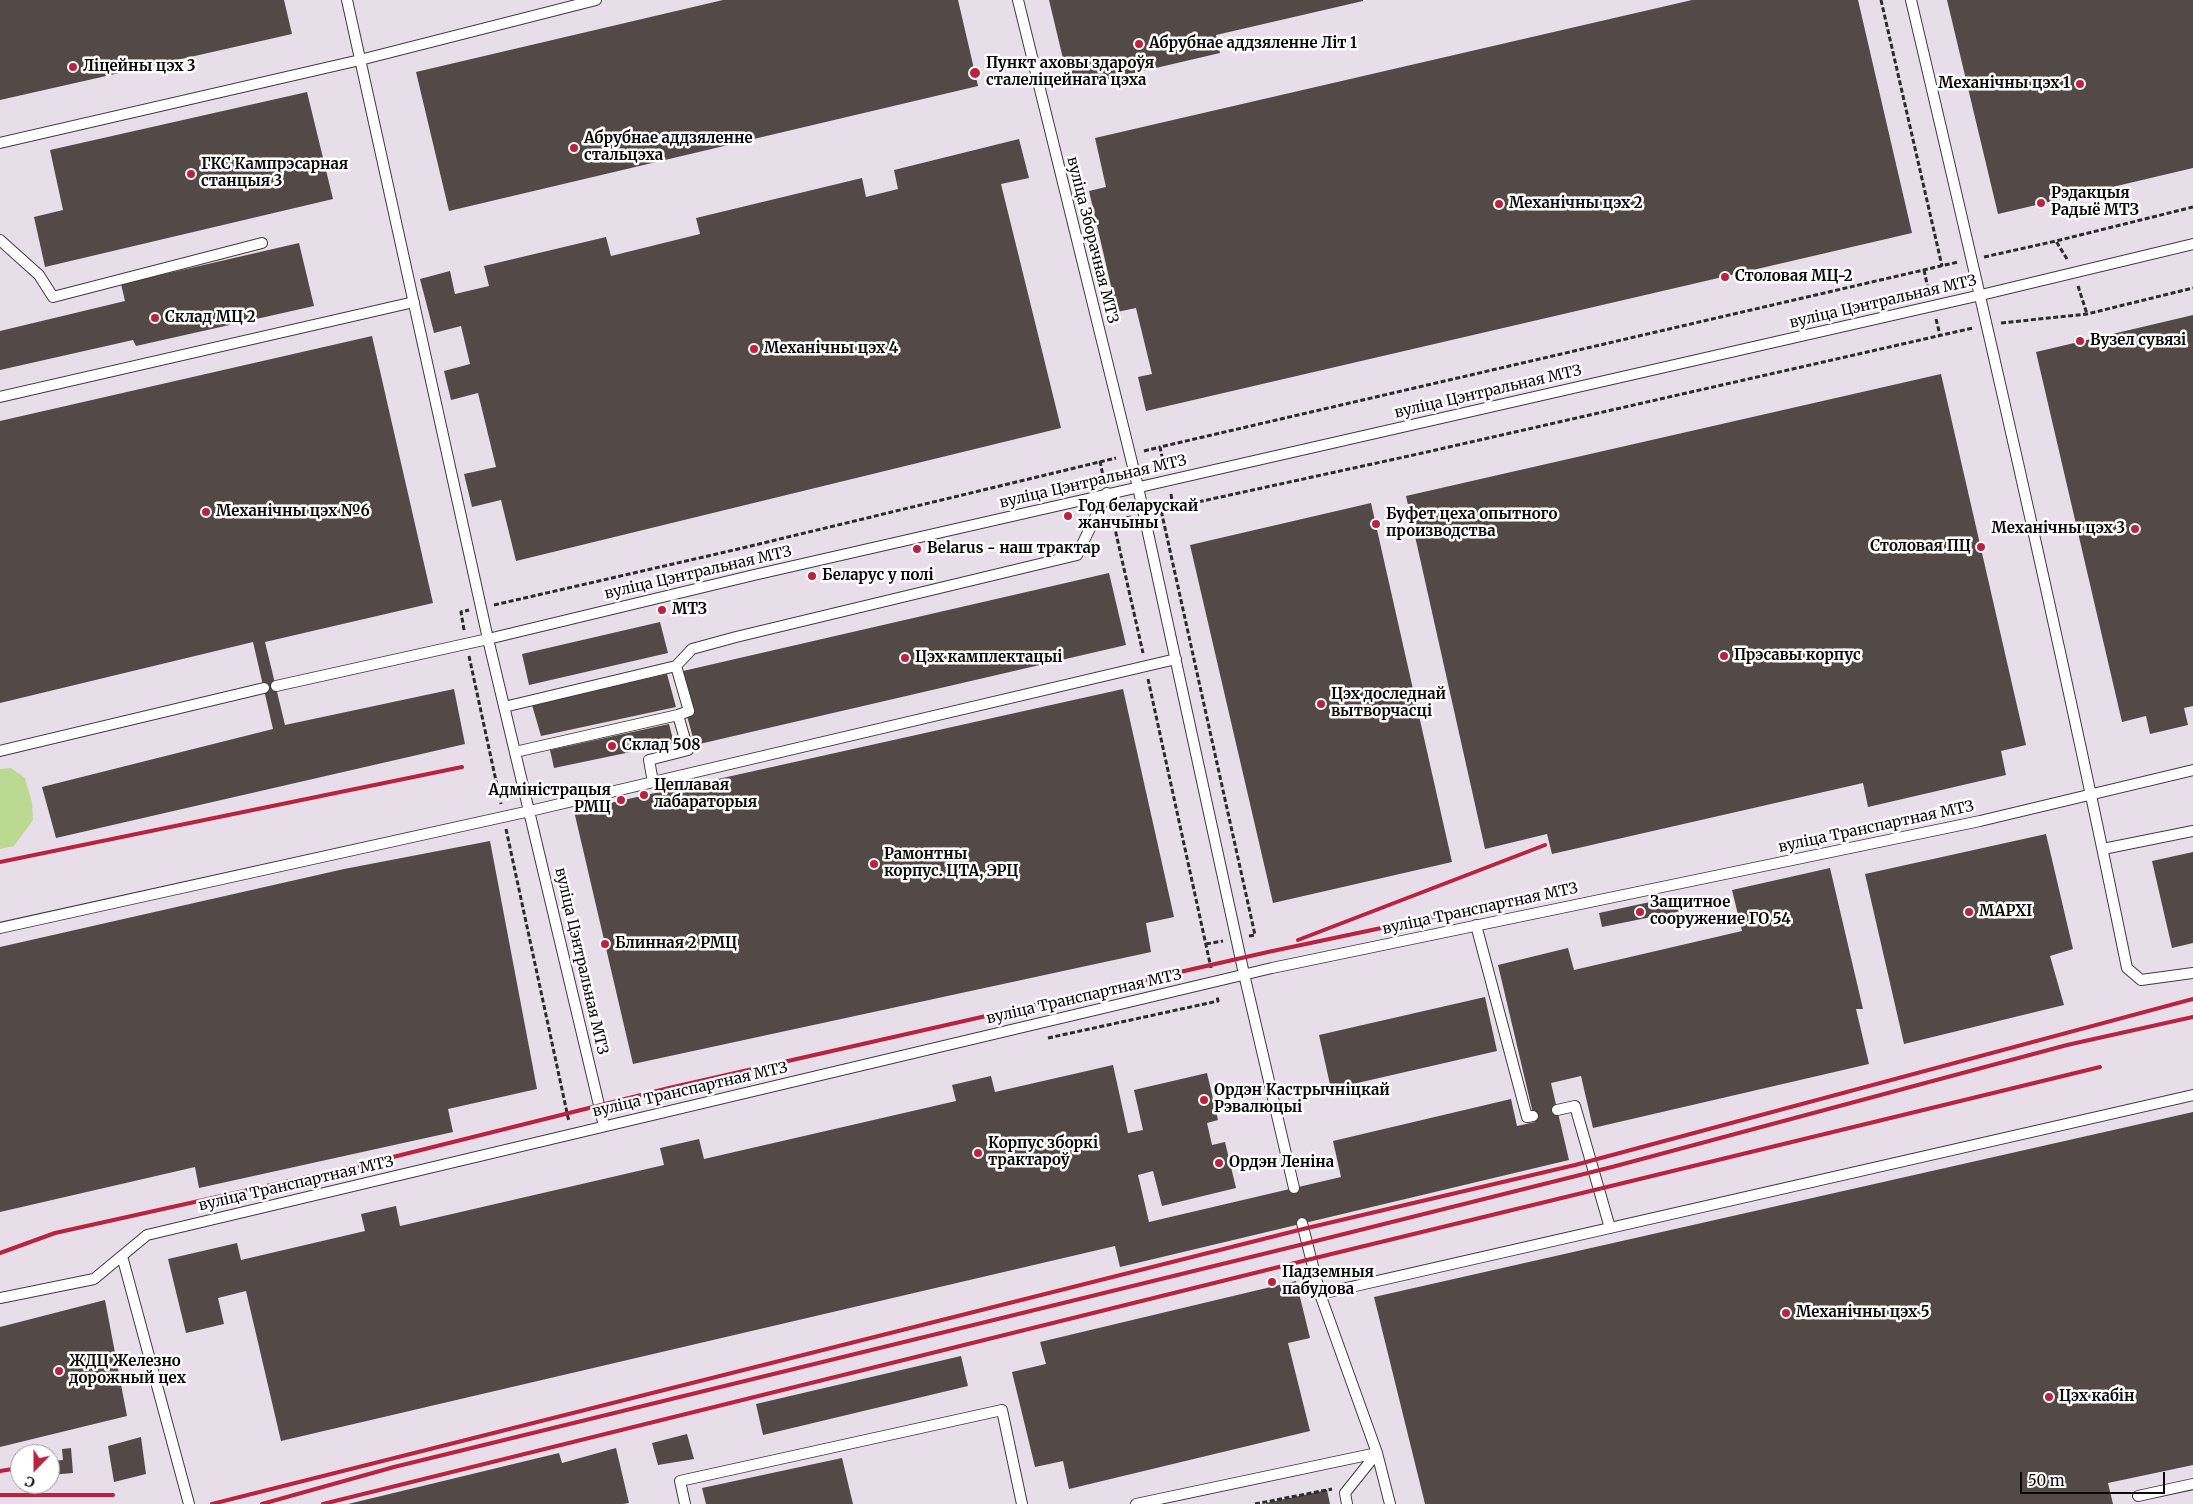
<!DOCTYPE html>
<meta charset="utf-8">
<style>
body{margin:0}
#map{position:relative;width:2193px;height:1504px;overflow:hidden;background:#fff7e8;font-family:Merriweather,serif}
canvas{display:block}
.north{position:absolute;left:10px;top:1444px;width:50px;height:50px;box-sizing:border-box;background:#fff;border:1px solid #9d9d9d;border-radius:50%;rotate:202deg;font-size:14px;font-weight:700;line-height:20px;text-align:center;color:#0a0a0a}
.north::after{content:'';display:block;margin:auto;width:18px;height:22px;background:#ba223d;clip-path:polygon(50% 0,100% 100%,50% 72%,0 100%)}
.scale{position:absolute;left:2020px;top:1472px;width:145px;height:22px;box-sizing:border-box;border:2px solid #0a0a0a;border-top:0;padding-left:6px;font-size:15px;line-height:18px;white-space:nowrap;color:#0a0a0a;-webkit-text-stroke:4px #fff;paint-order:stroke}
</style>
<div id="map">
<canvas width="2193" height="1504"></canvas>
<div class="north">С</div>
<div class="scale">50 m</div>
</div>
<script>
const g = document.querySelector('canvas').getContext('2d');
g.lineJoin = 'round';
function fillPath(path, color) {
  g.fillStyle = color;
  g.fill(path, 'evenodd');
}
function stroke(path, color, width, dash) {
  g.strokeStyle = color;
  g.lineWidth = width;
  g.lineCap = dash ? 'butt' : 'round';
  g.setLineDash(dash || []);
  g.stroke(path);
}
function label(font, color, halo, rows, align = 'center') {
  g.font = font + ' Merriweather,serif';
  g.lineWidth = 5;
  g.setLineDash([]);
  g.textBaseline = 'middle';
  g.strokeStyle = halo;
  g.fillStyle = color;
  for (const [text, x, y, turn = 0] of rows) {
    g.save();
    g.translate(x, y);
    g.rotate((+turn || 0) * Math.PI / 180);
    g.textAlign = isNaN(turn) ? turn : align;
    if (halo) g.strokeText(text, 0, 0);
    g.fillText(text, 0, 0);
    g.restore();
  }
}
const industrial = new Path2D(`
 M0,0H2193V1504H0ZM20,1454H50V1484H20Z`);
const forest = new Path2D(`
 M11,768L25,778L32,803L33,820L14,846L0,849V769Z`);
const building = new Path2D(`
 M0,0H284L292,34L0,100Z
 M723,0H958L978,86L449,211L416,72Z
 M1049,0H1363V1L1216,35L1220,53L1070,88Z
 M1692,0H1858L1912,233L1146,411L1138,377L1152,374L1136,308L1117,312L1089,191L1106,187L1095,138Z
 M1947,0H2193V168L1998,214Z
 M307,92L333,199L45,267L34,217L63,210L50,150Z
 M1019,139L1029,178L1001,184L1061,428L516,561L501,500L472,507L464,474L496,467L478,393L451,400L444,371L470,364L461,326L434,333L420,279L450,271L455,294L489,286L484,266L606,237L611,256L700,234L696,218L862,178L866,197L898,189L894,170Z
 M299,243L314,306L136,346L133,340L0,370V331L125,301L121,284Z
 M2193,315V706L2184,708L2188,725L2150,734L2146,716L2122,722L2036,352Z
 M372,336L433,603L265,642L285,725L454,689L465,744L56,838L42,787L273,729L253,642L0,703V421Z
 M1941,374L2026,745L2001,751L2006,775L1868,807L1863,783L1552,854L1547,834L1485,849L1406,496Z
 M1371,503L1452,862L1273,903L1190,545Z
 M1109,573L1126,645L695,745L687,716L694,714L683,671Z
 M660,622L668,653L529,685L522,654Z
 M667,674L676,707L541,736L532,705Z
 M1123,689L1174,917L1146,923L1151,952L633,1064L574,811Z
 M669,724L674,743L554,768L550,750Z
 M2046,834L2073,949L2050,956L2064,1005L1904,1044L1865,874Z
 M490,841L537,1089L448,1109L453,1132L199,1188L195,1167L0,1212V947L344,869Z
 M2193,852V943L2172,948L2152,861Z
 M1830,868L1863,1009H1856L1869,1064L1593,1128L1581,1076L1551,1083L1569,1160L1120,1267L1115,1246L281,1441L246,1291L218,1298L224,1324L186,1333L168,1259L237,1243L241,1260L365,1231L361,1214L396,1206L400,1226L664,1165L660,1148L699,1139L704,1159L956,1101L952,1085L991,1076L995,1092L1113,1065L1128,1133L1143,1130L1134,1090L1207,1073L1218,1120L1207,1123L1212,1145L1225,1142L1236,1188L1162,1206L1153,1171L1138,1175L1149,1222L1341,1177L1333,1141L1511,1099L1517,1126L1535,1122L1498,965L1568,948L1574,970L1742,931L1732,890Z
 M1678,896L1681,911L1602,927L1599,913Z
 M1485,997L1497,1051L1331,1089L1319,1035Z
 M2193,1112V1465L2108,1483L2113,1504H1425L1374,1297Z
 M1296,1281L1310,1338L1288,1343L1310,1431L1069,1489L1063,1461L1035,1467L1012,1372L1046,1364L1040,1342Z
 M105,1300L127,1416L0,1447V1327Z
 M961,1356L968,1386L763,1435L756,1404Z
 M687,1434L694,1459L658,1465L652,1443Z
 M141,1437L146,1474L114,1482L108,1446Z
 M71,1448L73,1473L50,1475V1461L63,1460L62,1449Z
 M616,1448L629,1503L623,1504H348L559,1453L562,1463Z
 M842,1458L853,1504H706L702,1488Z
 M1327,1490L1330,1504H1266V1503Z`);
const path = new Path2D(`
 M1881,0L1942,266
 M1984,257L2056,241
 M2067,259L2056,241L2193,207
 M1924,270L1929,293
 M2078,286L2087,314
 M1936,319L1940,335
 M2001,323L2087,314L2193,288
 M1144,451L1160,447
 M1100,461L1104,481
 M1164,466L1160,447L1958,262
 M1171,494L1173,507
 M1131,517L1113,520L1143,653
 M494,605L734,550L1116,458
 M464,630L461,612L469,610
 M469,656L501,804
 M1148,679L1211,968
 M506,829L569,1122
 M1249,936L1255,935L1161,510L1418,454L1973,328
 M1206,944L1223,941
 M1048,1038L1218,1001L1217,996
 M1255,1504L1332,1489`);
const lane = new Path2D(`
 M1018,0L1138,487L1244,974L1294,1188
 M1911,0C1987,322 2061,644 2127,968L2141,980L2193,973
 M0,143L360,60L596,0
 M0,240L39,275L53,297L262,243
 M0,397L414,302
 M676,666L692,649L736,637L1077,555L1107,493
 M276,686L488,639L347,0
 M504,707L676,666L689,711L678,715L688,750L649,760L653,782
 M0,751L264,688
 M515,752L678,715
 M2103,849L2193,831
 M1476,925L1527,1117L1533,1116
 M0,928L530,811L1176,659
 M1557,1110L1575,1106L1610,1228
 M604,1126L488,639L754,575L1981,295L2193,244
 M122,1256L189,1504
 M1320,1294L2193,1095
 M0,1298L94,1279L147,1235L1272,968L1980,821L2193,770
 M1377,1453L1390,1504
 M2138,1496L2193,1484
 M685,1504L680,1481L1002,1410L1022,1504
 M1136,1504L1377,1453L1320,1294L1302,1223
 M1347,1504L1345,1493L1377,1453`);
const rail = new Path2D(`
 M0,862L462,767
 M1298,940L1545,845
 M0,1253L55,1233L361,1165L669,1088L1268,952L1509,901
 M0,1471L19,1468
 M0,1495H113
 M212,1504L1303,1229L1575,1165L2193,999
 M262,1504L394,1467L1308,1243L1612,1167L2067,1045L2193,1017
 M323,1504L1311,1259L2100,1067`);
const markers = [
 [1139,44,5,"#ba223d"],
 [73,67,5,"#ba223d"],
 [975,73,6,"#ba223d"],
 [2080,84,5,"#ba223d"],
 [574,148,5,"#ba223d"],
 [191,174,5,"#ba223d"],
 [2041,203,5,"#ba223d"],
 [1499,204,5,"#ba223d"],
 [1725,277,5,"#ba223d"],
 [155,318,5,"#ba223d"],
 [2080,341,5,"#ba223d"],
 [754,349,5,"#ba223d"],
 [206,512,5,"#ba223d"],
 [1068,516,5,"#ba223d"],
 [1376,524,5,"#ba223d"],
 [2135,529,5,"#ba223d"],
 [1981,547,5,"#ba223d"],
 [917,549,5,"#ba223d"],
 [812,576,5,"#ba223d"],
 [662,610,5,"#ba223d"],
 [1724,656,5,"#ba223d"],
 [905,658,5,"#ba223d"],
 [1321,704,5,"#ba223d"],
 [612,746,5,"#ba223d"],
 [644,795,5,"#ba223d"],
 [621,800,5,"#ba223d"],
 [874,864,5,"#ba223d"],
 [1640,912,5,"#ba223d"],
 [1969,912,5,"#ba223d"],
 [605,944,5,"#ba223d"],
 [1204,1100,5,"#ba223d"],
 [978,1153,5,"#ba223d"],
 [1219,1163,5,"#ba223d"],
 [1272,1282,5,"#ba223d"],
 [1786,1313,5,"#ba223d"],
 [59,1371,5,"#ba223d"],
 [2049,1397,5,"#ba223d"]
];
const poiNames = [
 ["Абрубнае аддзяленне Літ 1",1149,44],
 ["Пункт аховы здароўя",986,64],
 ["сталеліцейнага цэха",986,81],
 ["Ліцейны цэх 3",83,67],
 ["Механічны цэх 1",2070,84,"right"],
 ["Абрубнае аддзяленне",584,139],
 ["стальцэха",584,156],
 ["ГКС Кампрэсарная",201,165],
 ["станцыя 3",201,182],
 ["Рэдакцыя",2051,194],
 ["Радыё МТЗ",2051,211],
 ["Механічны цэх 2",1509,204],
 ["Столовая МЦ-2",1735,277],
 ["Склад МЦ 2",165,318],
 ["Вузел сувязі",2090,341],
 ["Механічны цэх 4",764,349],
 ["Год беларускай",1078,507],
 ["жанчыны",1078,524],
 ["Механічны цэх №6",216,512],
 ["Буфет цеха опытного",1386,515],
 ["производства",1386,532],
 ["Механічны цэх 3",2125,529,"right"],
 ["Столовая ПЦ",1971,547,"right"],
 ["Belarus - наш трактар",927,549],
 ["Беларус у полі",822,576],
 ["МТЗ",672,610],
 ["Прэсавы корпус",1734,656],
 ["Цэх камплектацыі",915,658],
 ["Цэх доследнай",1331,695],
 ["вытворчасці",1331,712],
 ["Склад 508",622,746],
 ["Цеплавая",654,786],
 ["лабараторыя",654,803],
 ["Адміністрацыя",611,791,"right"],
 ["РМЦ",611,808,"right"],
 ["Рамонтны",884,855],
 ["корпус. ЦТА, ЭРЦ",884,872],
 ["Защитное",1650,903],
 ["сооружение ГО 54",1650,920],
 ["МАРХІ",1979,912],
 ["Блинная 2 РМЦ",615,944],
 ["Ордэн Кастрычніцкай",1214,1091],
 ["Рэвалюцыі",1214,1108],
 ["Корпус зборкі",988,1144],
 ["трактароў",988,1161],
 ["Ордэн Леніна",1229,1163],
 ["Падземныя",1282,1273],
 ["пабудова",1282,1290],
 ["Механічны цэх 5",1796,1313],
 ["ЖДЦ Железно",69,1362],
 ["дорожный цех",69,1379],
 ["Цэх кабін",2059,1397]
];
const streetNames = [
 ["вуліца Зборачная МТЗ",1092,240,76],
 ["вуліца Цэнтральная МТЗ",1883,302,-13],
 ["вуліца Цэнтральная МТЗ",1488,392,-13],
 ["вуліца Цэнтральная МТЗ",1093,482,-13],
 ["вуліца Цэнтральная МТЗ",698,573,-13],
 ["вуліца Транспартная МТЗ",1876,827,-12],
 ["вуліца Транспартная МТЗ",1480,909,-12],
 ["вуліца Цэнтральная МТЗ",581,961,77],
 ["вуліца Транспартная МТЗ",1084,997,-13],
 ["вуліца Транспартная МТЗ",690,1090,-13],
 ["вуліца Транспартная МТЗ",296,1184,-13]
];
fillPath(industrial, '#e7deea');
fillPath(forest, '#bbd991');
fillPath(building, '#534a47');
stroke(lane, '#3d3d3d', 12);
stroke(path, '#2c2c2c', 3, [5, 2.5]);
stroke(lane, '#fff', 10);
stroke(rail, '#ba223d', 4);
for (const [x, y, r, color] of markers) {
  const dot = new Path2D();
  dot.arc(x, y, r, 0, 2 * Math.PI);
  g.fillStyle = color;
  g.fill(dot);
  stroke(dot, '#fff', 2);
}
label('bold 15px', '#0a0a0a', '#fff', poiNames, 'left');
label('15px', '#0a0a0a', '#fff', streetNames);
</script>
